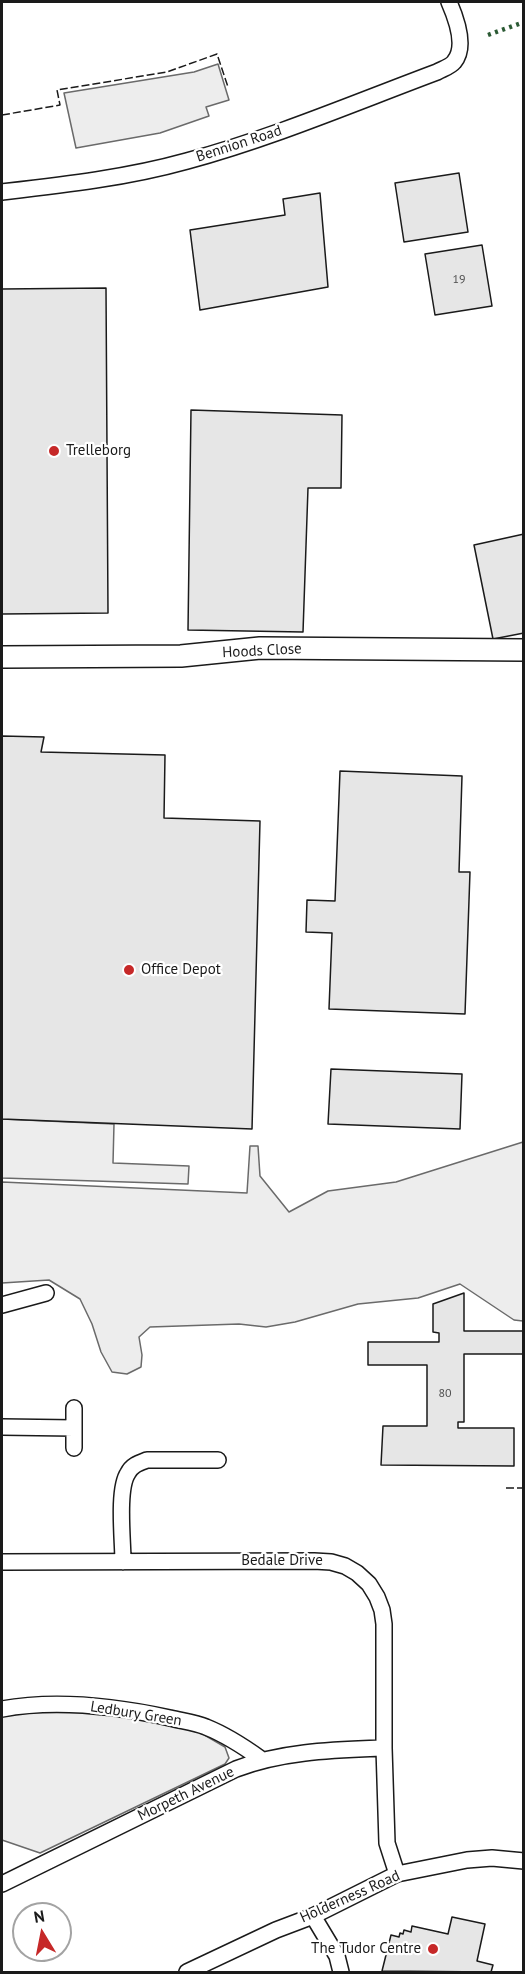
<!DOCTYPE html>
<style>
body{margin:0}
#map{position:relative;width:525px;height:1974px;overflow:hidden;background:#fff;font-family:"PT Sans",sans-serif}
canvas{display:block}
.frame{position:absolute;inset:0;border:3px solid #1a1a1a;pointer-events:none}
.north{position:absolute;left:12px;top:1902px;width:60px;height:60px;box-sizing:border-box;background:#fff;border:2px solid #a3a3a3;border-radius:50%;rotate:350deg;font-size:16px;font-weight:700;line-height:24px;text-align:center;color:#1a1a1a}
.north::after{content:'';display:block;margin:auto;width:21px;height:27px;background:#c62828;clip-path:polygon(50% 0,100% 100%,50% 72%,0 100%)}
</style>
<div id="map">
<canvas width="525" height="1974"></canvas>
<div class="frame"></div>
<div class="north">N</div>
</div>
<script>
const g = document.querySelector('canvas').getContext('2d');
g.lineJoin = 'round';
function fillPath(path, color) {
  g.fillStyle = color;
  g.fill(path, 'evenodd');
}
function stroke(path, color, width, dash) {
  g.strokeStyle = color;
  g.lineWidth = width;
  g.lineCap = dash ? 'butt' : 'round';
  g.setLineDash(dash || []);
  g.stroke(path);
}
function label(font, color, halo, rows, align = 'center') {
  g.font = font + ' "PT Sans",sans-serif';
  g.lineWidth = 4.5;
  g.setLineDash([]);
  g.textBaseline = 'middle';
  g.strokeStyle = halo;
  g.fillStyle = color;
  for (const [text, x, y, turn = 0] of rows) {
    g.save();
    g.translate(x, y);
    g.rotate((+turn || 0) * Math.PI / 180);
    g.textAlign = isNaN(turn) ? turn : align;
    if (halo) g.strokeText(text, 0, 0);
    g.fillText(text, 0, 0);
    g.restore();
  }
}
const built = new Path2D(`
 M218,64L229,100L206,107L209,116L160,133L76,148L64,93L194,72Z
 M2,1119L114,1124L113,1163L189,1166L188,1184L2,1178Z
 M523,1142V1321L514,1320L460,1284L418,1298L358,1304L295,1322L266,1327L239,1324L150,1327L139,1337L142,1355L141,1367L127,1374L112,1372L101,1352L92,1324L80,1299L49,1280L2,1283V1182L247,1193L250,1146H258L260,1176L289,1212L328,1191L396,1182Z
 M85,1710L167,1724L201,1733L225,1747L229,1758L225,1764L40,1853L2,1840V1714L27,1711Z`);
const building = new Path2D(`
 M459,173L468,232L404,242L395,183Z
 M320,193L328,287L200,310L190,230L285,215L283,199Z
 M482,245L492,306L435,315L425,254Z
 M106,288L108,613L2,614V289Z
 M191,410L342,415L341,488H308L303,632L188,630Z
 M524,534V633L493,639L474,545Z
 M2,736L44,737L41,752L165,755L164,818L260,821L252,1129L2,1119Z
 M340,771L462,776L459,872H470L465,1014L329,1009L332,933L306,932L307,900L335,901Z
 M331,1069L462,1074L460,1129L328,1124Z
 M464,1293V1331H524V1354H464V1422H458V1428H514V1466L381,1465L383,1426H427V1365H368V1342H439V1333L433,1332V1304Z
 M452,1917L485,1924L477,1961L493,1965L491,1972L382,1971L391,1935L399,1937L400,1933L403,1934L404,1930L411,1932L412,1926L448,1934Z`);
const street = new Path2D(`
 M2,192C63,185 126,178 187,161C272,138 354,103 437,72C442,69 450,67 454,62C467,47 456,18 449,2
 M2,1305L46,1293
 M2,1427L74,1428
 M74,1448V1408
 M2,1562L314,1561L331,1562L345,1566L357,1573L369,1584L377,1597L382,1610L384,1624V1748L387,1843L397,1874
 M123,1562C123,1541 117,1489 128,1473C132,1465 139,1463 147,1460H218
 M2,1709C57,1699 115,1706 170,1718C182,1721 195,1722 206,1727C226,1735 243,1746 261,1759
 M2,1884L236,1769C283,1751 334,1750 384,1748
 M313,1916L337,1956L341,1972
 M187,1972L276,1930L313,1916L397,1874L467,1860L492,1858L524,1861`);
const secondary = new Path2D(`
 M2,657L181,656L260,648L524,650`);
const hedge = new Path2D(`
 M488,35L524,22`);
const fence = new Path2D(`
 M2,115L60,105L57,90L167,72L217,54L228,87
 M506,1488H524`);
const markers = [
 [54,451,6,"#c62828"],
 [129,970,6,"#c62828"],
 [433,1949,6,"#c62828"]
];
const numberNames = [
 ["19",459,280],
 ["80",445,1394]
];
const streetNames = [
 ["Bennion Road",239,144,-18],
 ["Hoods Close",262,651,-3],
 ["Bedale Drive",282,1561],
 ["Ledbury Green",136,1714,9],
 ["Morpeth Avenue",186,1794,-26],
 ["Holderness Road",350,1897,-24]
];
const poiNames = [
 ["Trelleborg",66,451],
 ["Office Depot",141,970],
 ["The Tudor Centre",421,1949,"right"]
];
fillPath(built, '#ededed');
stroke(built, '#6a6a6a', 1.5);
fillPath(building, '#e6e6e6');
stroke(building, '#1a1a1a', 1.5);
stroke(street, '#1a1a1a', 18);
stroke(secondary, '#1a1a1a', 24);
stroke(street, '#fff', 15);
stroke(secondary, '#fff', 21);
stroke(hedge, '#2b5a34', 4.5, [3, 4.5]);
stroke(fence, '#1a1a1a', 1.5, [8, 3]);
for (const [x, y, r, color] of markers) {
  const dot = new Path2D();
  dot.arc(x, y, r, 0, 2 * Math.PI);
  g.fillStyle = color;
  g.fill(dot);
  stroke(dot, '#fff', 2);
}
label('12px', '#4d4d4d', null, numberNames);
label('15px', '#1a1a1a', '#fff', streetNames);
label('15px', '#1a1a1a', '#fff', poiNames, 'left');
</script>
